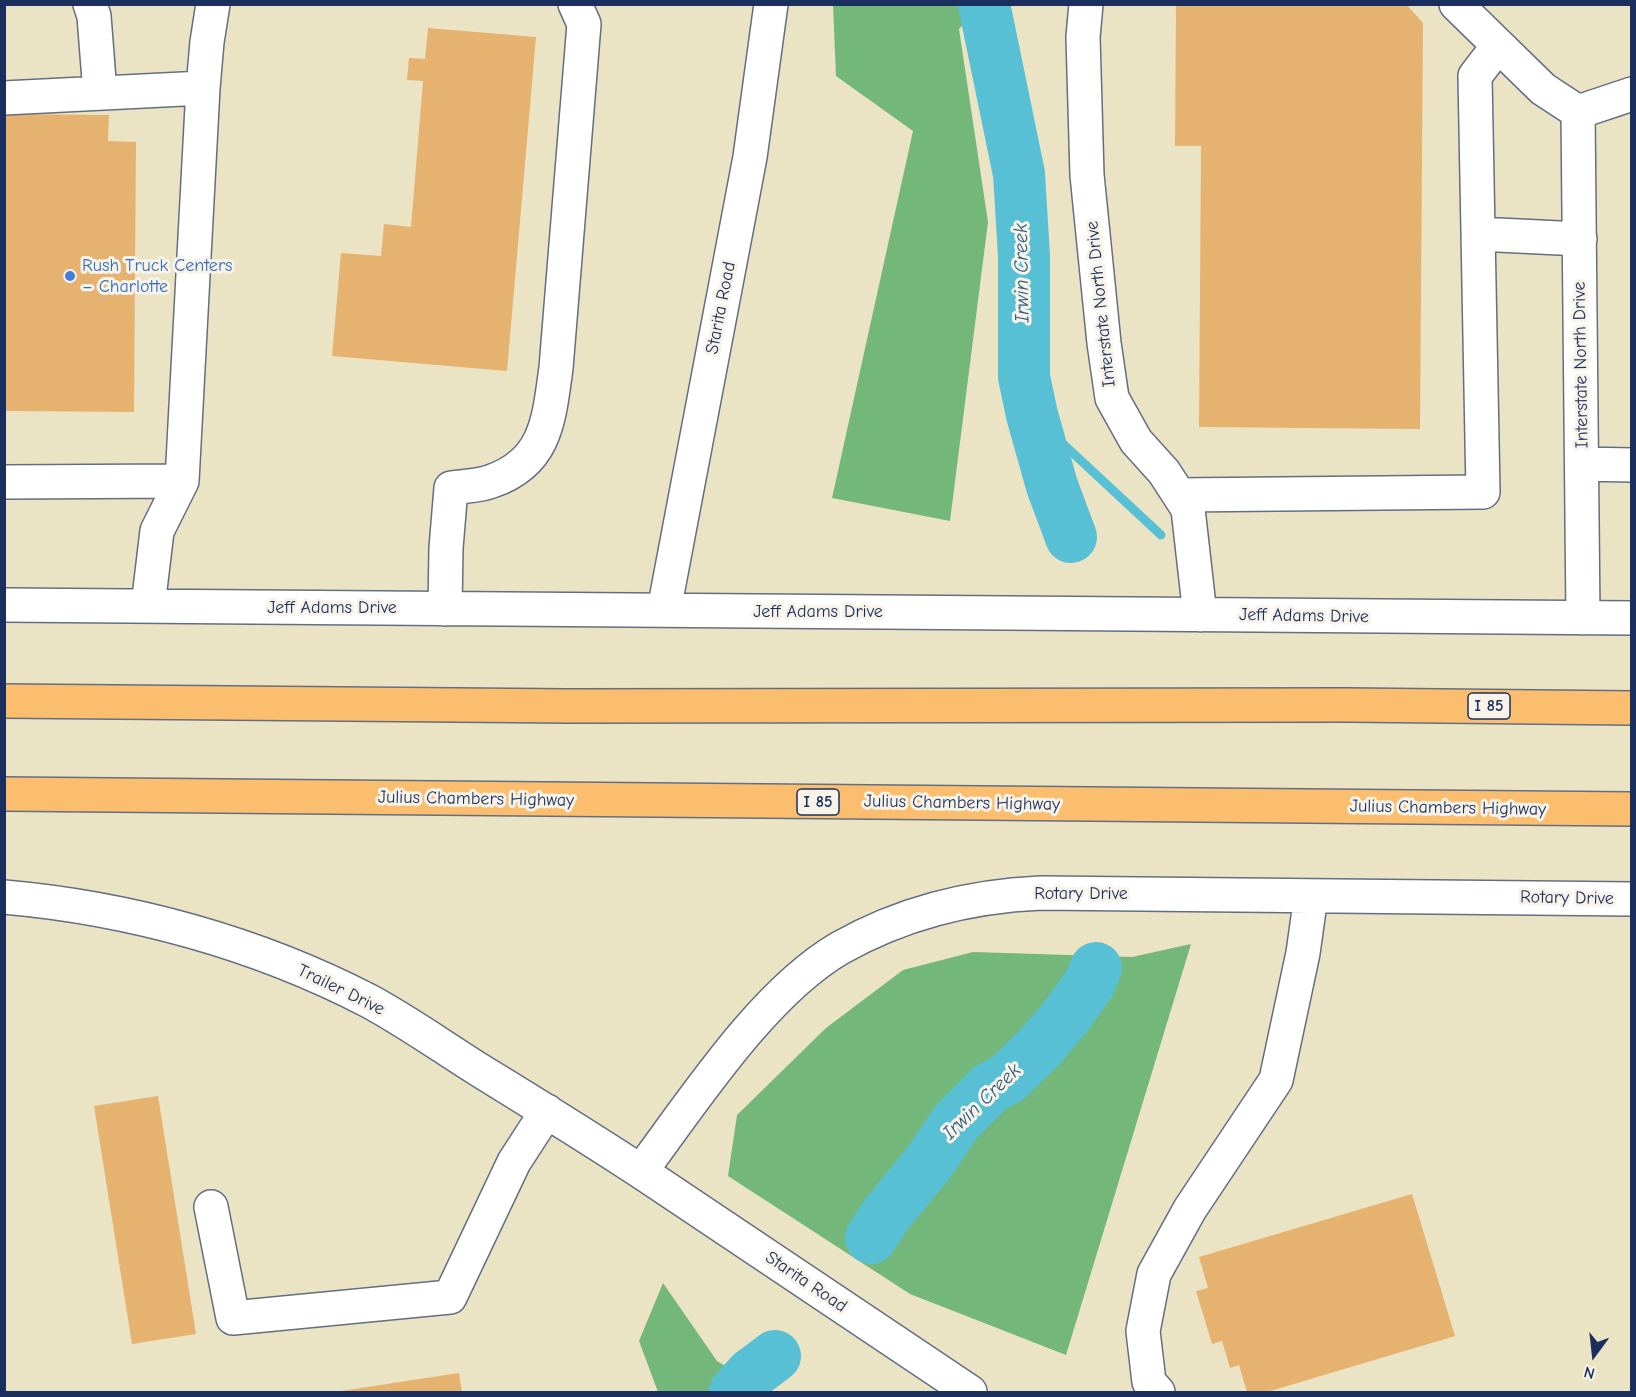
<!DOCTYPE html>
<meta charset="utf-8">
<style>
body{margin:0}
#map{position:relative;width:1636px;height:1397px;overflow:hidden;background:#ebe4c4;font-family:"Comic Neue",sans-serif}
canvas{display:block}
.frame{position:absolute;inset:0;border:6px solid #1b2f5e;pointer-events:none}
.north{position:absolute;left:1564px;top:1325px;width:60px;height:60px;-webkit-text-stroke:4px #f7f3e8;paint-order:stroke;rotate:195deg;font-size:16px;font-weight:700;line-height:24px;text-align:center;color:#1b2f5e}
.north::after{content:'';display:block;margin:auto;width:21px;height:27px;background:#1b2f5e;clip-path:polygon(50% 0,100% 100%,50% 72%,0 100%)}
</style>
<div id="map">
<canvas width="1636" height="1397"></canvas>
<div class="frame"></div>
<div class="north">N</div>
</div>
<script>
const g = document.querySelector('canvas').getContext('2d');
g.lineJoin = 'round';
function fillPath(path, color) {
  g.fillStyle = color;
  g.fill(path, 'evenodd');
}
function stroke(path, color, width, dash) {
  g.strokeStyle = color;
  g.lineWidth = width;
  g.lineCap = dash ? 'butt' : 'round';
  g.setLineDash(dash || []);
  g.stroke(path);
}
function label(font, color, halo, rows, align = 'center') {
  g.font = font + ' "Comic Neue",sans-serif';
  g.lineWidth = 6;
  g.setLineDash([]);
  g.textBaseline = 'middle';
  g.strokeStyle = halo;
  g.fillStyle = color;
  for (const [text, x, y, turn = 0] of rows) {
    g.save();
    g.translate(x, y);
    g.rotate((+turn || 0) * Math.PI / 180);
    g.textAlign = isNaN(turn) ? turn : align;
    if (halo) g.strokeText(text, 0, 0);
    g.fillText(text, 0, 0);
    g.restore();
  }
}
const forest = new Path2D(`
 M833,5H982L959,29L988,222L950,521L832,498L913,131L836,76Z
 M1191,944L1066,1355L910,1294L728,1176L737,1115L826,1028L903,970L973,952L1132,957Z
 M663,1283L717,1361L769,1392H658L639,1341Z`);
const stream = new Path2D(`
 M1032,415L1161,535`);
const river = new Path2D(`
 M984,4L1019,174L1024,256V377L1032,415L1052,486L1071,537
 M871,1238L885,1216L930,1161L956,1122L991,1087L1007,1079L1040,1047L1067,1015L1089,984L1096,968
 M735,1392L751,1374L775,1356`);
const building = new Path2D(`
 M1176,4H1406L1423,23L1420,429L1199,427L1201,146H1175Z
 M428,28L536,37L507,371L332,356L341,253L381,256L384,224L411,227L423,81L407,80L409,58L425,59Z
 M4,114L109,115L108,141L136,142L134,412L4,411Z
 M158,1096L196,1334L132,1344L94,1106Z
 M1412,1194L1455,1336L1267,1392H1247L1239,1365L1230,1368L1222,1341L1212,1344L1196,1291L1208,1288L1199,1257Z
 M459,1373L462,1392H341V1391Z`);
const minor = new Path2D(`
 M90,4L94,16L100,93
 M1086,4L1083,37L1087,175L1104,343L1112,398L1136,441L1164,472L1188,509L1200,615
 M1456,4L1543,89L1578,112
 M203,88L207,42L213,4
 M4,98L203,88L182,481L157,531L148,606
 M1578,112L1583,618
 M1578,112L1632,94
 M1478,234L1580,239
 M1582,464L1632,465
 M4,482L182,481
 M1179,495L1483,492L1475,76L1498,46
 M4,605L1632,618
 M445,609L446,548L451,488C464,486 480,486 492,481C547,462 549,418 556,368L584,24L575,4
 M664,610L750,157L771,4
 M4,897C130,908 257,943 369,1001C408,1022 444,1048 481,1071C541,1108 600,1144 658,1183C762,1253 866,1323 970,1392
 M641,1171C694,1100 763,993 840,948C902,913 971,896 1041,893L1632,899
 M211,1207L233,1318L450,1297L514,1162L547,1111
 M1158,1392L1149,1382L1143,1331L1154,1274L1190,1209L1276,1080L1303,953L1311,896`);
const highway = new Path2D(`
 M4,701L569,706L1347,705L1632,708
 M4,794L1632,809`);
const markers = [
 [70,276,6,"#3f7fe0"]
];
const shields = [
 [1489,706,42],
 [818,802,42]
];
const shieldNames = [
 ["I 85",1489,706],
 ["I 85",818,802]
];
const shopNames = [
 ["Rush Truck Centers",82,266],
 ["– Charlotte",82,287]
];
const streetNames = [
 ["Interstate North Drive",1101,304,-96],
 ["Starita Road",721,308,-79],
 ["Interstate North Drive",1581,365,-91],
 ["Jeff Adams Drive",332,608],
 ["Jeff Adams Drive",818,612],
 ["Jeff Adams Drive",1304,616,1],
 ["Julius Chambers Highway",476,799,1],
 ["Julius Chambers Highway",962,803,1],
 ["Julius Chambers Highway",1448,808,1],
 ["Rotary Drive",1081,894],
 ["Rotary Drive",1567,898,1],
 ["Trailer Drive",341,990,26],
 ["Starita Road",806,1282,34]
];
const waterNames = [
 ["Irwin Creek",1022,273,-91],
 ["Irwin Creek",982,1102,-44]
];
fillPath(forest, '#74b77a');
stroke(stream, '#57c0d4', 9);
stroke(river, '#57c0d4', 52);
fillPath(building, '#e5b26f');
stroke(minor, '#646e82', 36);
stroke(highway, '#646e82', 36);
stroke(minor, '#fff', 33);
stroke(highway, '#fbbe6e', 33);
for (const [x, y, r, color] of markers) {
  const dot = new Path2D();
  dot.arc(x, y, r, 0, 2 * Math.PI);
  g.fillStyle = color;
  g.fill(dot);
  stroke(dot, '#f7f3e8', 2);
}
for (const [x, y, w] of shields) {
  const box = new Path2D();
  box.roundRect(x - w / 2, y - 13, w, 26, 4.5);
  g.fillStyle = '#f7f3e8';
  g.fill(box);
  stroke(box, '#1b2f5e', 1.5);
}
label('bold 16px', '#1b2f5e', null, shieldNames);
label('18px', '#366cbe', '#f7f3e8', shopNames, 'left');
label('18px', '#1b2f5e', '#f7f3e8', streetNames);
label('italic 20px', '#2d5a81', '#f7f3e8', waterNames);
</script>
